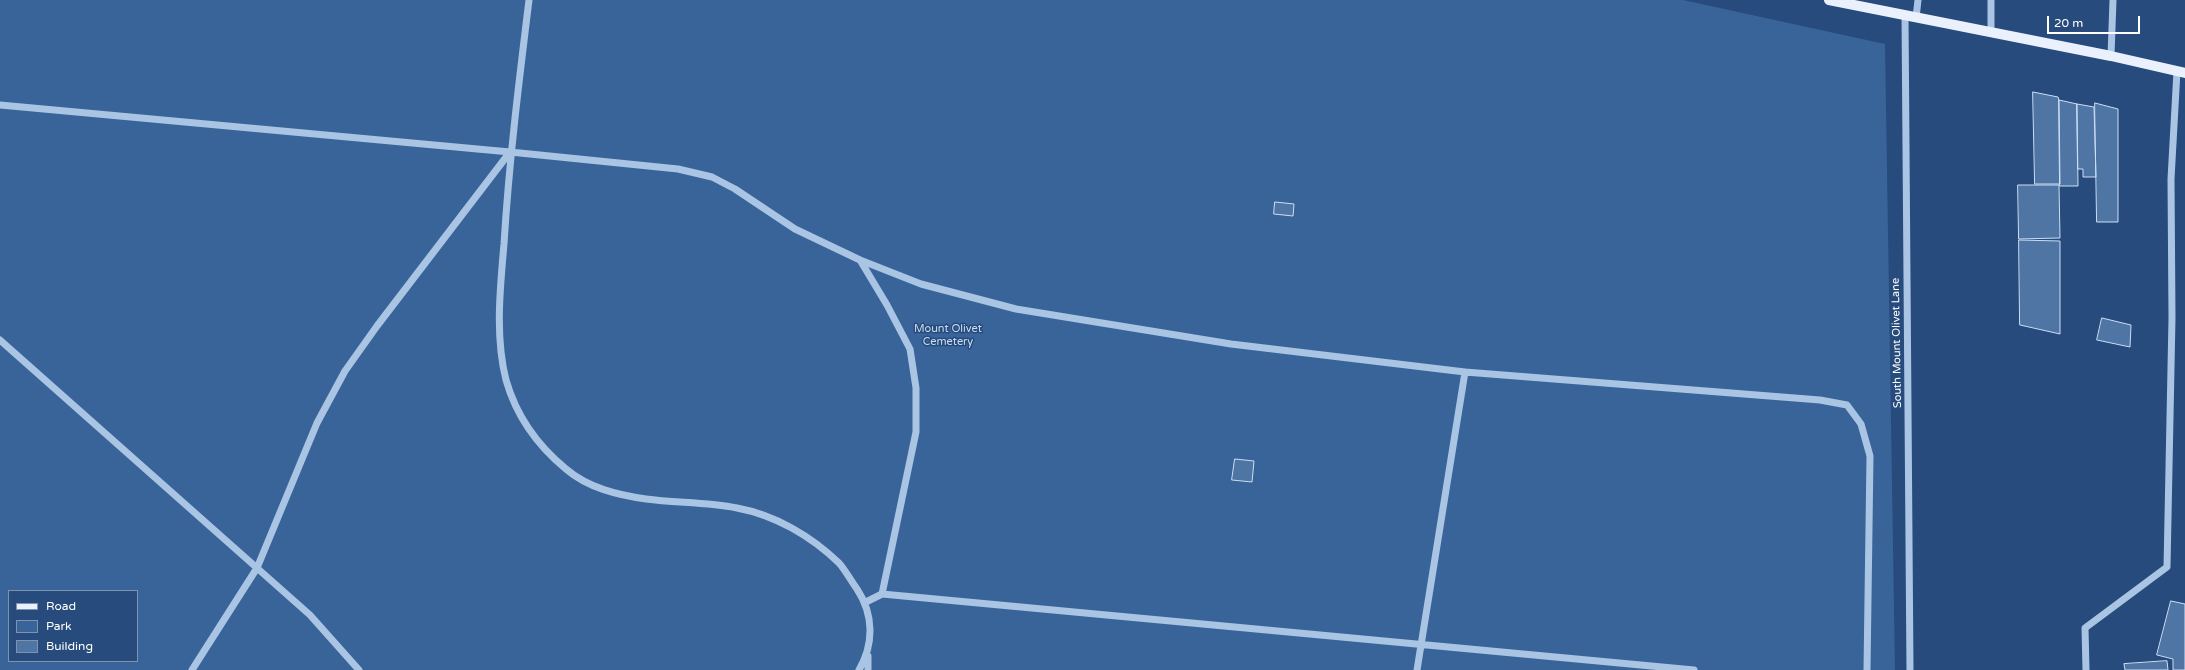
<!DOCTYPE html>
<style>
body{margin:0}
#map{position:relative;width:2185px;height:670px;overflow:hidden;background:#264b7c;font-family:"Varela Round",sans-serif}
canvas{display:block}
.legend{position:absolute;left:8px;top:590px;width:130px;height:72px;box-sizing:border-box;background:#264b7c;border:1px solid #7d93b0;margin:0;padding:5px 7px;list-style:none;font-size:12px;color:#fff}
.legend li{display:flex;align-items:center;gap:8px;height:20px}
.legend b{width:20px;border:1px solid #7d93b0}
.scale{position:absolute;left:2047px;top:16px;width:93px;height:18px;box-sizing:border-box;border:2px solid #fff;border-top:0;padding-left:5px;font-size:12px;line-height:14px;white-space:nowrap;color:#fff;-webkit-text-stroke:3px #264b7c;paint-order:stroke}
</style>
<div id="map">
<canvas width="2185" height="670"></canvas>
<ul class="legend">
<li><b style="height:5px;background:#eaf1fc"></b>Road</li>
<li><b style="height:11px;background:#396499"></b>Park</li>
<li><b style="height:11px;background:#4e75a4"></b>Building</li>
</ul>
<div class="scale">20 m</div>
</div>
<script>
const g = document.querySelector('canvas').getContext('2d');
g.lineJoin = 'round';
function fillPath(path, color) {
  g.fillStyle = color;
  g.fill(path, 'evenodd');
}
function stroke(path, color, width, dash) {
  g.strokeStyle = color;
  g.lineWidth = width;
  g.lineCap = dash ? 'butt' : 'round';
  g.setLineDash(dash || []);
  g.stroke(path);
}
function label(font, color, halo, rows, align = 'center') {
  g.font = font + ' "Varela Round",sans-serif';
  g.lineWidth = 3;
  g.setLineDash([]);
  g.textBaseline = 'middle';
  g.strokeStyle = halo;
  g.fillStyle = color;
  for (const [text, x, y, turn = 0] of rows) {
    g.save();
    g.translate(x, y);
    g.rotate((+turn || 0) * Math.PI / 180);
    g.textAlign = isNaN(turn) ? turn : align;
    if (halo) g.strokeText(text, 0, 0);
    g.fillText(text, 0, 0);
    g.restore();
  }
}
const green = new Path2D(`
 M0,0H1683L1885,44L1895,670H0ZM9,591H137V661H9Z`);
const building = new Path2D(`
 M2033,92L2058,97L2059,100L2060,184H2035Z
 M2059,100L2077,104L2078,186H2060Z
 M2095,103L2118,109V222H2097Z
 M2077,104L2094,107L2096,177H2083V169H2078Z
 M2018,185H2059L2060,238L2019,239Z
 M1275,202L1294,204L1293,216L1274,214Z
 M2019,240L2060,241V334L2020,325Z
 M2102,318L2131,325L2130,347L2097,340Z
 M1235,459L1254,461L1252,482L1232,480Z
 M2171,601L2185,604V670H2173V659L2157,655Z
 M2167,661L2168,670H2125L2124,664Z`);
const minor = new Path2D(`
 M529,0C519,81 509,162 504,244C500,289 495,337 506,380C516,415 538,446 566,469C588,488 618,495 646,499C676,503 707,502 737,508C775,515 811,536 839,563C846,571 851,581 857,589C874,615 874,644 859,670
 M1991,0V33
 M1905,16L1910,670
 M1916,18L1918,0
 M2111,56L2113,0
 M0,105L510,152L678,169L712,177L735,189L795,229L860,260L921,284L1016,309L1231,344L1465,372L1820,400L1847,405L1861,424L1870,456L1867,670
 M860,260L887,305L910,349L916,388V432L882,594L866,602
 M0,340L310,615L359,670
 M882,594L1694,670
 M868,656V670
 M192,670L257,568L317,423L345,371L377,326L510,152
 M1417,670L1465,372
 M2086,670L2085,628L2167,567L2172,318L2171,179L2177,71`);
const major = new Path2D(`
 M1829,0L2111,56L2185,73`);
const parkNames = [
 ["Mount Olivet",948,329],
 ["Cemetery",948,342]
];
const streetNames = [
 ["South Mount Olivet Lane",1897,343,-91]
];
fillPath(green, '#396499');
fillPath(building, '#4e75a4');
stroke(building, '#cddef4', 1);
stroke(minor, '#aac4e4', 7);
stroke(major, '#eaf1fc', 10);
label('11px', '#cddef4', '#264b7c', parkNames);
label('11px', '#fff', '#264b7c', streetNames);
</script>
